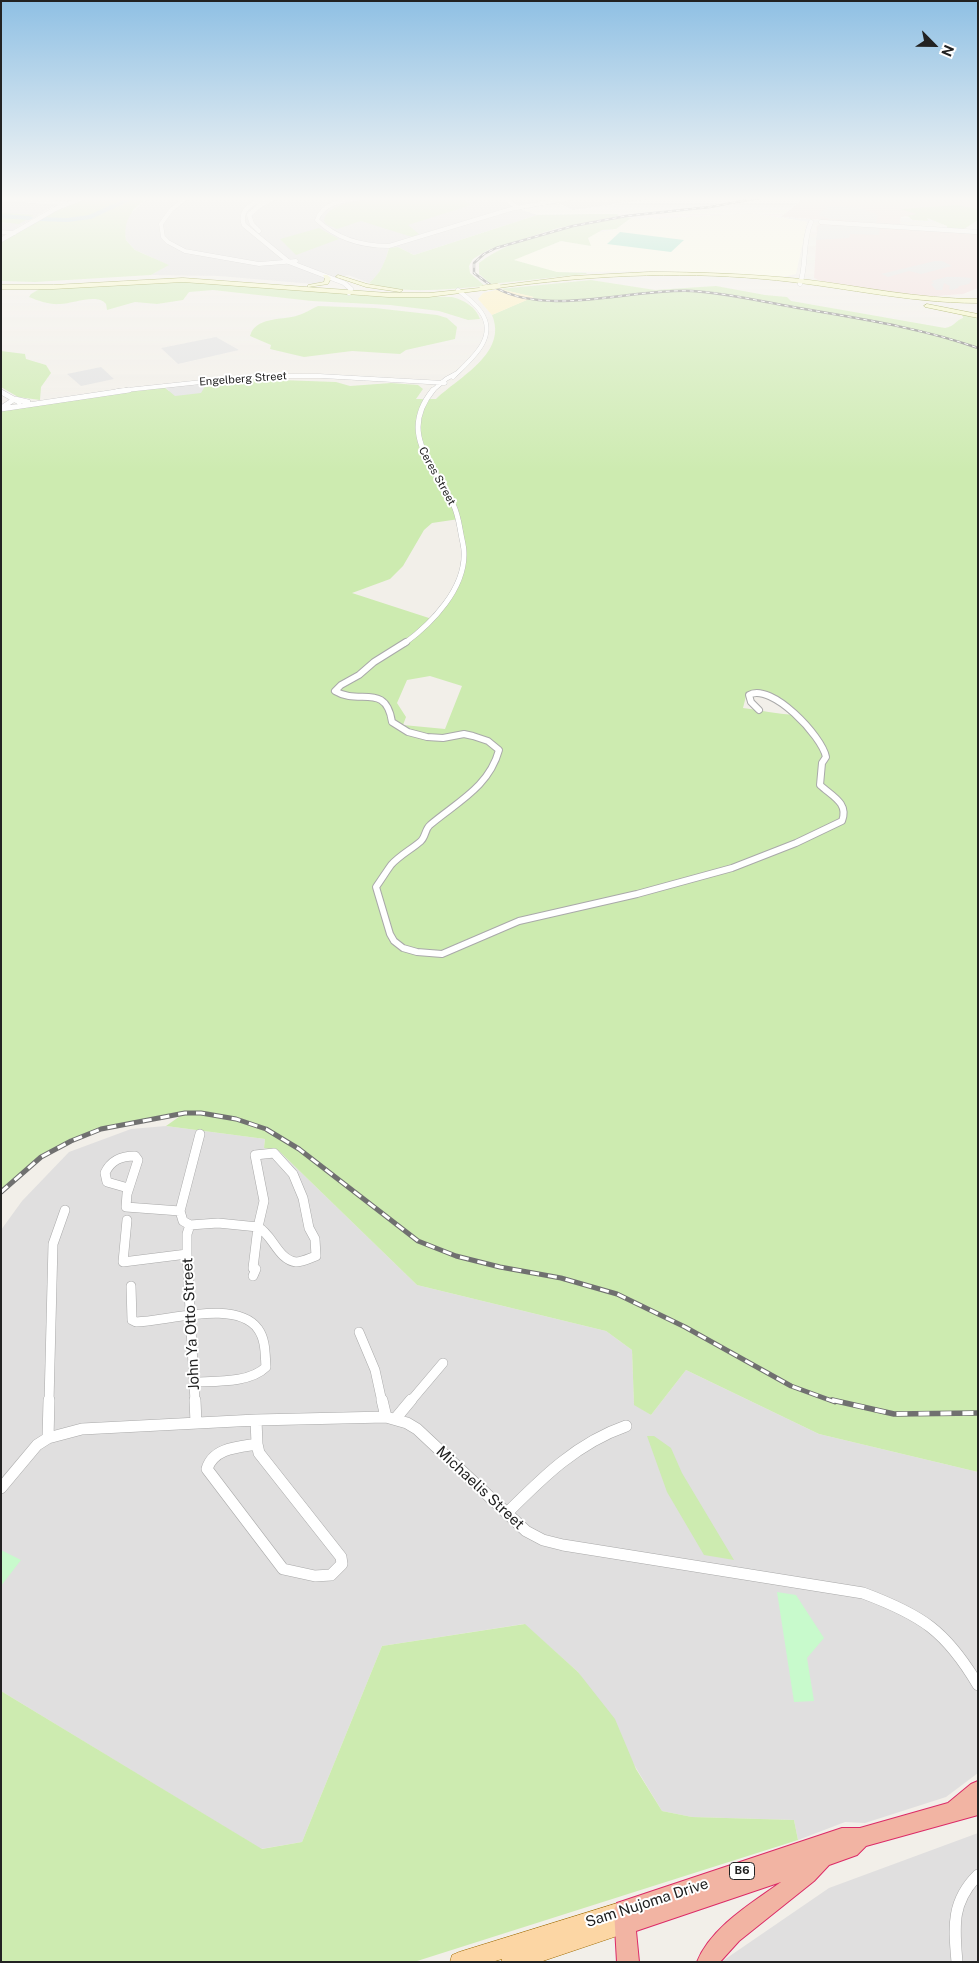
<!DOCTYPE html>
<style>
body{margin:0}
#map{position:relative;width:979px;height:1963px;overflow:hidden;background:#f2efe9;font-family:"Public Sans",sans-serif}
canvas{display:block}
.frame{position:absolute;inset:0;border:2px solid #222;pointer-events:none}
.north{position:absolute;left:909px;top:20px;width:50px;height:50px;-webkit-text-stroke:4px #fff;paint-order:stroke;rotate:113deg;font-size:14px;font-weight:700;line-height:20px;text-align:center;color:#222}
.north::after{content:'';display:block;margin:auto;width:18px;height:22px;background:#222;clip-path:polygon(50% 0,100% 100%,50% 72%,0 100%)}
</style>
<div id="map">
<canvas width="979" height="1963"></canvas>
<div class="frame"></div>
<div class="north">N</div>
</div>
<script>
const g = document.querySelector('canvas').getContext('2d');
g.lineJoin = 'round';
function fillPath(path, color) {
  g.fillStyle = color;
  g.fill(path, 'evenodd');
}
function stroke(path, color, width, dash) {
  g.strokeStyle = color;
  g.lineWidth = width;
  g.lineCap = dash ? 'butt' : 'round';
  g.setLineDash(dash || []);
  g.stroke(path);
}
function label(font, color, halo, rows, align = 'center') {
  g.font = font + ' "Public Sans",sans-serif';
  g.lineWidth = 4;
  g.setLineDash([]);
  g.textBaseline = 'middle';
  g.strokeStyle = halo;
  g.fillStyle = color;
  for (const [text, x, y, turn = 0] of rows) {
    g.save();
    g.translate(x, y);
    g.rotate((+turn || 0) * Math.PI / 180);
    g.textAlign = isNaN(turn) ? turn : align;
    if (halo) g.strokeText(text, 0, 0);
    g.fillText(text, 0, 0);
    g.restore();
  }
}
const residential = new Path2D(`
 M1,198H78L52,207L1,237Z
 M149,198H656L573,210L558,203L519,209L537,215L414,255L398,247L389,248L384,264L376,277L369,283L348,275L313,284L218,276L151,275L168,265L135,250L126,240L124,230L125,222L130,214Z
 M166,1126L265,1139L264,1148L277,1149L417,1285L606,1331L632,1350L634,1404L651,1415L686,1370L819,1434L978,1472V1773L946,1797L865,1823L845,1822L798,1840L794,1820L692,1817L662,1811L578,1672L524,1624L382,1646L302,1842L261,1849L1,1691V1230L22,1201L69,1152L131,1129Z
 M978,1833V1962H721L829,1888Z`);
const commercial = new Path2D(`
 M804,198H978V209L969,208L901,217L900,225L781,217Z
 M822,223L978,233V288L963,294L922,297L823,282L814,278L817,226Z`);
const education = new Path2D(`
 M751,213L807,222L796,274L782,277L666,271L557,272L513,260L561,241L590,246L588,238L596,233L616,229L631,218L660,219Z`);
const grass = new Path2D(`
 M89,198H149C132,207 123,221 126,240L135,250L169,265L151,275L35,282L1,281V241L61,208Z
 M379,198H462L471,205L408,225L419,234L412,237L361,221L337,229L326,224L324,221C326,203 364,200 379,198Z
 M957,205L978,209V220L964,229L947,228V226L927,218L929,221L912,220L908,216L916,214L901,209Z
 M1,212L5,213L34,215L19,224L1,222Z
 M591,214H617L619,216L558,228L488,250L473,259L469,266L470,273L485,286C452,289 399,295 369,283C381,273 385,262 389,248L398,247L414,255L537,215Z
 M626,217L631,218L616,229L602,230L588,238L591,246L561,241L514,260L557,272L587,273L586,274L491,284L479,274V263C514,235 582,224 626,217Z
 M319,228L339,239L296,255L280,239Z
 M591,280L655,290L716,286L765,295L787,297L791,301L797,302L945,328C954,327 956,320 963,318L962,314L978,319V1472L819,1434L686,1370L651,1415L634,1405L632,1350L606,1331L417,1285L278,1150L264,1148L265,1139L166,1126L183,1114C108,1125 56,1135 1,1192V409L163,386L169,391L207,383H227L253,379L336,382L350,386L391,383L418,385L423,389L416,399H436C459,377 508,353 492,315L533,297L500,289ZM459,519L463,564L454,588L432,619L352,593L390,579L403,566L424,530L432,523ZM430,676L462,686L445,729L403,725L406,717L397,703L407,680ZM757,690L772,693V696L794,715C777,714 760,710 743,708L747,692Z
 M182,281L221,283L371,296L452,297C464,300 476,307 480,319L468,320L439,311L390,305L312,301L213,290L189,292L183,300L157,304L135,302L107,310L106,304C97,293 73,304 60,304C50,305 39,301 29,297L31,294L41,288Z
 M318,306L375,308L437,315L447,318L457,327L455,339L406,350L400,354L352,351L304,357L270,349L271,345L250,336C255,317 281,320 296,316C304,314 311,309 318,306Z
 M1,351L25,354L26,359L46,365L51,373L41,387L40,400L18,397L1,387Z
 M647,1436H654L671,1448L682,1473L734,1560L704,1555L667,1492Z
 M525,1624L578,1672L615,1719L636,1769L662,1811L692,1817L794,1820L798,1840L414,1962H1V1691L262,1849L302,1842L382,1646Z`);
const sand = new Path2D(`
 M500,289L534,297L492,315L478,299L483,293Z`);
const park = new Path2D(`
 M1,1550L21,1560L1,1586Z
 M777,1592L796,1595L824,1638L807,1658L814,1701L794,1702Z`);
const pitch = new Path2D(`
 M620,232L684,240L671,252L607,244Z`);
const parking = new Path2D(`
 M828,206L861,208L878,215L876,223L830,219L818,215Z
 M821,225L850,226L851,225L880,227L879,235L850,234L849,238L816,240L818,227Z
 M935,261H942L952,266L921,274L909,271L888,277L881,274Z
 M946,277H959L973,278L969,284L959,286L958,288L952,290L949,289L950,286L944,283L942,290H936L931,284L934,283L931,281Z
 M216,337L239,350L178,364L161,348Z
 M101,367L114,379L81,386L67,374Z
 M218,380V382L207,383L201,393L175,396L163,386Z`);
const river = new Path2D(`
 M126,198H136L91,219L67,222L40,221L36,219L40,217L67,218L89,215Z
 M1,214L29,216L33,218L29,220L1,218Z`);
const minorFar4 = new Path2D(`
 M186,198L171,210L161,224L163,237L168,242L185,251L259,264L296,261
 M364,198C347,200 323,201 317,220C337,239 362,246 389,246L511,209L571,198
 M504,198L517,207
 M1,232L14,233
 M453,377C470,360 499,338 481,312C475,303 466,297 458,290
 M117,391L258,376H320L445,383
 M432,391L446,379L457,373`);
const minorFar3 = new Path2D(`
 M1,392L19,402
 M4,406L15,399L28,402
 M1,409L129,390
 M405,643C432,623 465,589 464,553C464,546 462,540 461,534C459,523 458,514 453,504C435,465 397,434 433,390`);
const minorFar2 = new Path2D(`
 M406,642L374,662L359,675L341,685L335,691C359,706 386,682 392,722L408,732L427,737L443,738L464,734L473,736L488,741L499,750C489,787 457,802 430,825C425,829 426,836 421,841C412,849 400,855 391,865C386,872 381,880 376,887L390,934L394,941L403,948L417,952L442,954L519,921L637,894L732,868L796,843L842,821C849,803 832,796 820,785L822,763L826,757C822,736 771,682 749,695L751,702L759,710`);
const minorFar1 = new Path2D(`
 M200,1134L180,1211L183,1221L190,1225L218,1223L258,1227
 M274,1153L293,1174L303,1198L309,1228L315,1239L316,1256C310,1258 302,1262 296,1262C278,1260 273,1235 258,1227L264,1201L255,1155Z
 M128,1188L107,1182L105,1173C111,1160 121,1156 135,1156L138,1160L127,1194L126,1207L180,1211
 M127,1220L123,1262L187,1254
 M190,1225L187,1234V1254L195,1402
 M253,1276L256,1269L253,1268L258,1227
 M131,1286L132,1320L136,1322C169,1321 236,1299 258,1329C266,1340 265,1355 266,1367C250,1383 216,1381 195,1382
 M359,1332L375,1370L382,1402
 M49,1402L53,1244L65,1210
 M410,1402L443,1363`);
const minor = new Path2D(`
 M195,1400L196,1423
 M382,1400L386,1417
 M396,1418L411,1400
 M256,1420L257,1444
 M48,1438L49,1400
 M257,1444L259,1453L341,1557L342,1564L331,1575L315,1576L283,1569L207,1469C213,1448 238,1447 257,1444Z
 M1,1488L37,1445L48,1438L82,1429L256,1420L386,1417L407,1423L417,1429L526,1531L543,1540L563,1545L863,1593C922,1615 946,1631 978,1685
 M507,1513C543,1477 577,1443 626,1426
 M957,1962C954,1927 951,1902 978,1875`);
const tertiary = new Path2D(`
 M265,198C253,203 238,210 244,225L289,262L344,283L351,289L349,293
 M1,199L65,203
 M821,222L978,232
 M259,231L252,224L249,215L259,206L274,198
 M1,240L57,208L83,198
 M800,284C807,264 802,242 811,222`);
const secondary = new Path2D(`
 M649,272C700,272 750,274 801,279C860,286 918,299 978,299V303C905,303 835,285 763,279C674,271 586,276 498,288L495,286L573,276Z
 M323,275H327L331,278L328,284L308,287V285L324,282L325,278Z
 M338,275L367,284L403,290L400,292L366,287L336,277Z
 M183,278L388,293H429L489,287L492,289L429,297H388L183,282L53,289H1V285H53Z
 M927,304L978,314V318L925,307L924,306Z`);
const primary = new Path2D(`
 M624,1901L631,1903L633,1910L631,1917L635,1924L633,1931L626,1933L540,1962H501L502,1959L492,1962H450L452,1955L459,1952Z`);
const trunk = new Path2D(`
 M978,1781V1815L866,1846L857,1855L829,1865L814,1881L739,1941L720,1962H697C711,1927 752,1903 781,1882L636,1931L639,1962H617L614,1910L617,1903L842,1828H860L948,1803L971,1784Z`);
const railFar2 = new Path2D(`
 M759,198L710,207L626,216L573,226L496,248L484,254L474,263V273C481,278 488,284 496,288C550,317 632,288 692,291C726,293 759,301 793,307C855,318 918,327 978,348`);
const railFar1 = new Path2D(`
 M1,1192L41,1157L71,1141L101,1129L185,1113H201L236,1119L266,1129L299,1149L418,1241L456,1256L500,1267L561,1278L617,1294L685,1327L791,1386L835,1402`);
const rail = new Path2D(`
 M832,1400L894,1414L978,1413`);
const secondaryBridge = new Path2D(`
 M482,288L498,286`);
const farStreetnames = [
 ["Engelberg Street",243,379,-4],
 ["Ceres Street",437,476,61]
];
const shields = [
 [742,1871,25]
];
const shieldNames = [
 ["B6",742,1871]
];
const nearStreetnames = [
 ["John Ya Otto Street",191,1324,-93],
 ["Michaelis Street",480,1488,43],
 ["Sam Nujoma Drive",647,1903,-18]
];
fillPath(residential, '#e0dfdf');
fillPath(commercial, '#f2dad9');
fillPath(education, '#ffffe5');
fillPath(grass, '#cdebb0');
fillPath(sand, '#fff1ba');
fillPath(park, '#c8facc');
fillPath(pitch, '#88e0be');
fillPath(parking, '#e2e2e2');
fillPath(river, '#aad3df');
stroke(minorFar4, '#a9a9a9', 4.5);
stroke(minorFar3, '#a9a9a9', 5.5);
stroke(minorFar2, '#a9a9a9', 8);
stroke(minorFar1, '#a9a9a9', 10);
stroke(minor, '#a9a9a9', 12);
stroke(tertiary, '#a9a9a9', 5);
stroke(secondary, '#707d05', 1);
stroke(primary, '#a06b00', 1);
stroke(trunk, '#dc2a67', 2);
stroke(minorFar4, '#fff', 4);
stroke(minorFar3, '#fff', 5);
stroke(minorFar2, '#fff', 6);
stroke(minorFar1, '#fff', 9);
stroke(minor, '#fff', 11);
stroke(tertiary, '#fff', 4.5);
fillPath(secondary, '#f7fabf');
fillPath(primary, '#fcd6a4');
fillPath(trunk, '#f2b4a3');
stroke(railFar2, '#707070', 2.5);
stroke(railFar1, '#707070', 5);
stroke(rail, '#707070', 5.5);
stroke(railFar2, '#fff', 1, [4]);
stroke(railFar1, '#fff', 3, [9]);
stroke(rail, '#fff', 4, [11]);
stroke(secondaryBridge, '#707d05', 5.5, []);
stroke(secondaryBridge, '#f7fabf', 5);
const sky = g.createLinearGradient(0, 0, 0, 473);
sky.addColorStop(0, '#8fc0e4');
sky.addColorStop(0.42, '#f9f8f5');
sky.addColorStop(1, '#f9f8f500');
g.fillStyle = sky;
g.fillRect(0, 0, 979, 473);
label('11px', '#222', '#fff', farStreetnames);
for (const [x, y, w] of shields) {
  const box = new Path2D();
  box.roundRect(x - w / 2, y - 8.5, w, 17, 4);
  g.fillStyle = '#fff';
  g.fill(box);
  stroke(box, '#222', 1);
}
label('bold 11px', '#222', null, shieldNames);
label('15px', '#222', '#fff', nearStreetnames);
</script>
